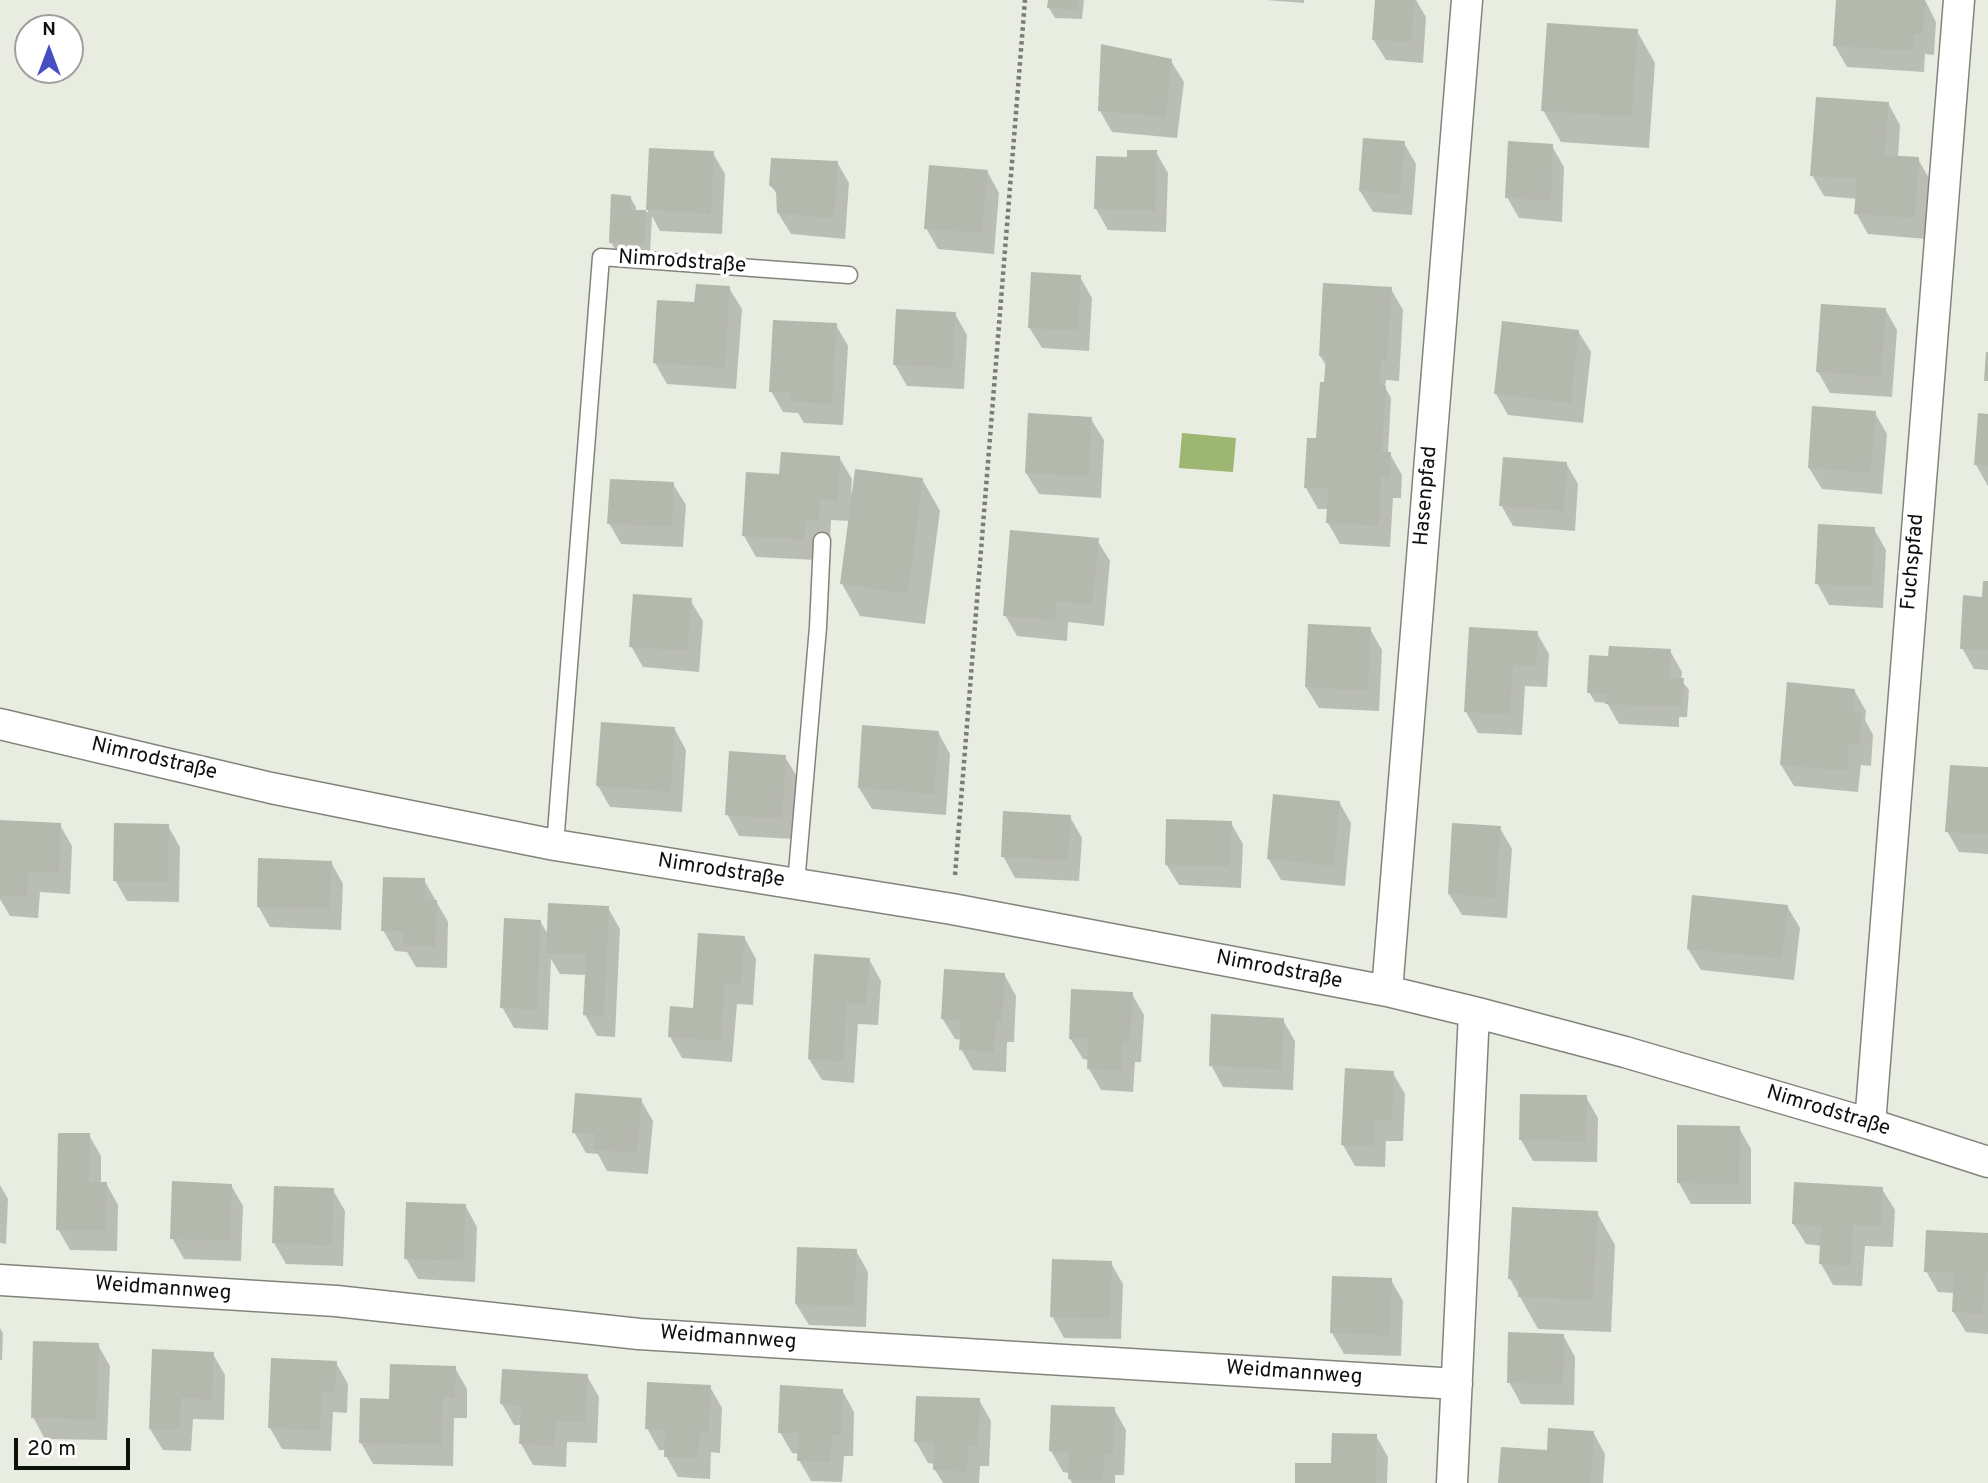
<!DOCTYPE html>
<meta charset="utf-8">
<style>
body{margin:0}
#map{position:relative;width:1988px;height:1483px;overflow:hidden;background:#e9ede1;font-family:Overpass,sans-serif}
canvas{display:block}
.north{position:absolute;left:14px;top:14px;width:70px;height:70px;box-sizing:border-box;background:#fff;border:2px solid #9fa09e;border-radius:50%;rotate:0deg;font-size:19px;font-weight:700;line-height:28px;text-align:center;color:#0f110d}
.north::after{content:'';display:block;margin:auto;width:24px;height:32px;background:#464ec3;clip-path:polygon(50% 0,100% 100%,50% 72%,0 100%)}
.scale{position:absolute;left:14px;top:1438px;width:116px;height:32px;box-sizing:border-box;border:4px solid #0f110d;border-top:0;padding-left:9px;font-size:21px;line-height:24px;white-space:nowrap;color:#0f110d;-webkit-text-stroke:5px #fff;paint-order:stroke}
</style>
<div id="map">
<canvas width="1988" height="1483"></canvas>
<div class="north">N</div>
<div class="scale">20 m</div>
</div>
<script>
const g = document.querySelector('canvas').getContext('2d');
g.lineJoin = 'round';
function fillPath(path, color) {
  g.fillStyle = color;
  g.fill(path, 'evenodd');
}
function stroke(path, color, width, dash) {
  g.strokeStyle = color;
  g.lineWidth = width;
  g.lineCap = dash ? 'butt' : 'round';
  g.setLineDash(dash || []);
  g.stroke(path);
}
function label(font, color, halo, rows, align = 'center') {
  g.font = font + ' Overpass,sans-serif';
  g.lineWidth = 7;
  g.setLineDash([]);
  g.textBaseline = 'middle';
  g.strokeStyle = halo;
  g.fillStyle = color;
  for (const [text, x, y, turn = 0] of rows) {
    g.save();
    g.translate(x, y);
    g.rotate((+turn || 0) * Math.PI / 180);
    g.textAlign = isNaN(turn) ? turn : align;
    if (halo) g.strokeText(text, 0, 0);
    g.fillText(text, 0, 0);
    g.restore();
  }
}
const water = new Path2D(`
 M1182,433L1236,438L1233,472L1179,468Z`);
const shadow = new Path2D(`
 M1049,0H1084L1082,19L1055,18L1049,8Z
 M1266,0H1304V3Z
 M1376,0H1416L1426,17L1423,63L1386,60L1373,39Z
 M1838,0H1925L1936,22L1934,55L1925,54L1924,72L1847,67L1835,46Z
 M1637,31L1655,63L1649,148L1561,142L1543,110Z
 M1171,61L1184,82L1177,138L1112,132L1100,111Z
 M1888,103L1900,125L1898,158L1918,159L1930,180L1926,239L1868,234L1856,213L1857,199L1824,196L1812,175Z
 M1404,143L1416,164L1412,215L1373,212L1360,191Z
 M1552,146L1564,167L1562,222L1519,218L1507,197Z
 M651,150L713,153L725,174L722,234L660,231L652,216L650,254L617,253L611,242L630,197L636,207V212H648Z
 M1156,152L1168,173L1166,232L1108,230L1096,209L1129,159Z
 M837,162L849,183L845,239L791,234L778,213V196L771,185Z
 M987,171L999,193L994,254L938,249L926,228Z
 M1080,277L1092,298L1089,351L1042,348L1029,327Z
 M729,288L742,309L736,389L667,384L655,363L696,304Z
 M1391,289L1403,310L1399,381L1386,380L1385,387L1391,398L1388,453L1390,454L1402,475L1401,498H1393L1390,547L1340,544L1328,523L1329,509H1318L1306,488L1318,440L1326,384L1327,367L1320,356Z
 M1885,309L1897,330L1892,397L1830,393L1818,372Z
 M955,314L967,335L964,389L907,386L895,365Z
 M836,325L848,346L843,425L804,423L798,413L783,412L771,391Z
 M1578,331L1591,352L1583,423L1508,415L1496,394Z
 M1875,413L1887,434L1882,494L1822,489L1809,468Z
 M1988,416V486L1976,465Z
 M1091,419L1104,440L1101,498L1039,494L1026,473Z
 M839,457L852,479L851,493L922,479L940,511L925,624L860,616L842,584L850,521L831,520L830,541L818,540L816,560L756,557L744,536L781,476Z
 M1566,463L1578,484L1575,531L1513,526L1501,505Z
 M673,484L686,505L683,547L621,544L609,523Z
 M1874,529L1886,550L1883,608L1829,605L1817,583Z
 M1097,540L1110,561L1104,626L1068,622L1067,641L1017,636L1005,615Z
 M1988,583V670L1974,669L1962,648L1984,599Z
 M690,600L703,621L699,672L643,667L631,646Z
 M1370,629L1382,650L1379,711L1319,708L1306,687Z
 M1537,633L1549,654L1547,687L1525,686L1522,735L1478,733L1466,712Z
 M1670,651L1682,672L1681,680L1689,690L1687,717H1679V727L1619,724L1607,703L1595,702L1589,692Z
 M1854,690L1866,711L1865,720L1873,735L1871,766L1861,765L1858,792L1794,786L1781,765Z
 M674,728L686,750L682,812L610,807L598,786Z
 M938,732L950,754L946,815L872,809L859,788Z
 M785,757L798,778L793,839L739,836L727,814Z
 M1988,769V854L1959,852L1947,831Z
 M1339,802L1351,823L1345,886L1281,880L1268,858Z
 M1070,817L1082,838L1079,881L1015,878L1003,856Z
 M1231,823L1243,844L1241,888L1179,885L1166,864Z
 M60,825L72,846L70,894L40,892L38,918L10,916L0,899V843Z
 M168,826L180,847L179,902L127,901L115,880Z
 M1500,828L1512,849L1507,918L1462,915L1449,894Z
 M331,862L343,884L341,930L270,927L258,906Z
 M424,880L448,922L447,968L416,967L407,952L395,951L383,930Z
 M1787,906L1800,928L1794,980L1701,970L1688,949Z
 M608,908L620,929L615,1037L597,1036L585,1015L586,975L560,974L551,959L548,1030L514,1028L502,1007L540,921L549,936Z
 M744,937L756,959L753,1005L737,1004L732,1062L682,1058L670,1037L694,1010Z
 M869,959L881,981L878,1025L858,1024L854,1083L822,1080L809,1059Z
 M1004,974L1016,996L1014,1042H1007L1006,1072L973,1070L961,1049L962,1040L955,1039L942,1018Z
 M1132,994L1144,1015L1141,1062H1135L1133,1092L1101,1090L1089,1069V1060L1083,1059L1070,1038Z
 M1283,1020L1295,1041L1293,1090L1223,1087L1211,1065Z
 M1393,1073L1405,1094L1403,1141H1386L1385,1167L1355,1166L1343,1145Z
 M1586,1097L1598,1118L1597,1162L1533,1161L1521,1140Z
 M641,1100L653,1121L648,1174L607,1171L598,1154L586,1153L574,1132Z
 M1739,1128L1751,1149V1204H1691L1679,1183Z
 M89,1135L101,1156V1183H106L118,1205L117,1251L70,1250L58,1229Z
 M0,1185L8,1199L6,1244L0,1243Z
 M231,1185L243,1206L241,1261L184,1259L172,1238Z
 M1882,1189L1895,1210L1893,1247L1865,1246L1862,1286L1833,1285L1821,1264L1822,1246L1806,1244L1793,1223Z
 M333,1190L345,1211L343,1266L286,1264L274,1243Z
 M465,1205L477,1227L475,1282L418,1279L406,1258Z
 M1597,1213L1615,1245L1611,1332L1538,1329L1510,1279Z
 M1988,1235V1334L1966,1332L1953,1311L1954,1293L1938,1292L1926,1271Z
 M856,1251L868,1272L866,1327L809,1325L796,1304Z
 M1111,1263L1123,1284L1121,1339L1064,1338L1052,1316Z
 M1391,1280L1403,1301L1401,1356L1344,1354L1332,1333Z
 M0,1328L3,1333L2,1360H0Z
 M1563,1335L1575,1357L1574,1405L1521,1404L1509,1382Z
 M98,1345L110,1366L107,1440L45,1439L33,1417Z
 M153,1351L213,1354L225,1375L224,1420L193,1419L191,1451L163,1450L150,1429Z
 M336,1363L348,1384L347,1413L333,1412L331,1451L282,1449L270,1428Z
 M455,1368L467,1389V1418H454L453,1466L373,1464L361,1443L390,1401Z
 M587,1376L599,1397L597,1443L567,1442L566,1467L533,1465L521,1444L522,1425H514L502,1404Z
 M710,1387L722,1408L720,1453L711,1452L710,1479L678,1477L666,1456V1450H659L647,1428Z
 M842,1390L854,1412L853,1456H844L842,1482L811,1481L799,1460V1454L792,1453L780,1432Z
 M979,1400L991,1421L989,1466H980L979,1483H943L935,1470V1464L928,1463L916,1442Z
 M1114,1409L1126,1430L1124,1475H1115V1483H1072L1070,1479V1473L1063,1472L1051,1451Z
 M1593,1432L1605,1454L1603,1483H1500L1548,1451Z
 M1376,1436L1388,1457L1387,1483H1297L1333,1465Z`);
const building = new Path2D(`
 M1048,0H1078L1077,10L1047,8Z
 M1375,0H1415L1411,42L1372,40Z
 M1836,0H1925L1923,34H1914L1913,51L1833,46Z
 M1547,23L1638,29L1632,117L1541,111Z
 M1101,44L1172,59L1166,117L1098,111Z
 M1816,97L1889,102L1885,155L1919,157L1915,218L1854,214L1857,179L1810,176Z
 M1363,138L1405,141L1400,194L1359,191Z
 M1508,141L1553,144L1551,201L1505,198Z
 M649,148L714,151L711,214L646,210Z
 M1127,150H1157L1155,211L1094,209L1096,156L1127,157Z
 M771,158L838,161L834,219L777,213L776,191L769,185Z
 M929,165L988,170L982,233L924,229Z
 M611,194L631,196V210H646L645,244L609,243Z
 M1031,272L1081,275L1078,331L1028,328Z
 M1323,283L1392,287L1387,360H1381L1380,385L1386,386L1382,451L1391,452L1390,478L1381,477L1379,526L1326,523L1328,489L1304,488L1307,438H1316L1320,382H1324L1326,356H1319Z
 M696,284L730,286L725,368L653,363L657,300L694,302Z
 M1821,304L1886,308L1881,377L1816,372Z
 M896,309L956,312L952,368L893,365Z
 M773,320L837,323L832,404L790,402V393L769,392Z
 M1502,321L1579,330L1571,403L1494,394Z
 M1986,352H1988V381H1984Z
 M1812,406L1876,411L1871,473L1808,468Z
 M1028,413L1092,417L1089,477L1025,473Z
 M1978,413L1988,414V466L1974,465Z
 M781,452L840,456L838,500H820L819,520H806L805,540L742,536L746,472L779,474Z
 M1503,457L1567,462L1564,511L1499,506Z
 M855,469L923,478L908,594L840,584Z
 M610,479L674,482L672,527L607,524Z
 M1818,524L1875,527L1872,587L1815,584Z
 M1010,530L1099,538L1092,605L1057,602L1055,620L1003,616Z
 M1983,581H1988V650L1960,649L1963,595L1982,597Z
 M633,594L692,598L687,651L629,647Z
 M1308,624L1371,627L1368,691L1305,687Z
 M1469,627L1538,631L1536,667L1513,665L1510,715L1464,712Z
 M1609,646L1671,649L1669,678H1684L1682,707L1605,704L1606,694L1587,693L1589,655L1608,656Z
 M1787,682L1855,689L1853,711L1862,712L1859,745L1849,744L1847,771L1780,765Z
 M601,722L675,727L671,792L596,786Z
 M862,725L939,731L934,794L858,788Z
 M729,751L786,755L782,819L725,815Z
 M1950,765L1988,767V835L1945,832Z
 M1273,794L1340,801L1334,866L1267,859Z
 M1003,811L1071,815L1068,861L1001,857Z
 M1166,819L1232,821L1230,867L1165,865Z
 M0,820L61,823L59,873L28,872L27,897L0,896Z
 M114,823L169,824L168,881H113Z
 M1452,823L1501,826L1495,898L1448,894Z
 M258,858L332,861L330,909L257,907Z
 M383,877L425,878V900H437L435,947L402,946L403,931H381Z
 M1692,895L1788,905L1782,959L1687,949Z
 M548,903L609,906L604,1016L583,1015L586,955L546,953Z
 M504,918L541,920L537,1010L500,1008Z
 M698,933L745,936L741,984L725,983L721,1041L668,1037L670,1006L693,1008Z
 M814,954L870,958L866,1004L847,1003L843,1062L808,1059Z
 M944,969L1005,973L1002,1022L996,1021L994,1052L959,1050L961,1020L941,1019Z
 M1071,989L1133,992L1130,1042L1123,1041L1122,1071L1087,1069L1088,1039H1069Z
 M1211,1014L1284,1018L1282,1070L1209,1066Z
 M1345,1068L1394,1071L1392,1121L1375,1120L1374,1147L1341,1145Z
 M575,1093L642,1098L637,1153L593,1150L595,1134L572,1133Z
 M1520,1094L1587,1095L1586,1142L1519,1140Z
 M1677,1125L1740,1126L1739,1184L1677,1183Z
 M58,1133H90L89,1182H107L106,1230H56Z
 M172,1181L232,1184L230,1241L170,1239Z
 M1794,1182L1883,1187L1881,1226L1853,1225L1851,1266L1819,1264L1821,1226L1792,1224Z
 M274,1186L334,1188L332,1246L272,1243Z
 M406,1202L466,1204L463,1261L404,1259Z
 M1512,1207L1598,1211L1593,1301L1518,1297L1519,1280L1508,1279Z
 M1926,1230L1988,1233V1272H1985L1983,1314L1952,1312L1954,1273L1924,1272Z
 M797,1247L857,1249L854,1307L795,1304Z
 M1052,1259L1112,1261L1110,1319L1050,1317Z
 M1332,1276L1392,1278L1390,1336L1330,1333Z
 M1508,1332L1564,1334L1563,1384L1507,1383Z
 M33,1341L99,1343L96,1420L31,1418Z
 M152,1349L214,1352L212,1400L181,1398L180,1430L149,1429Z
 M271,1358L337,1361L335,1392L322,1391L320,1431L268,1428Z
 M390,1364L456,1366L455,1398L443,1397L442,1445L359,1443L360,1398L389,1399Z
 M502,1369L588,1374L585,1422L556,1421L555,1446L519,1444L521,1406L500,1404Z
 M647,1382L711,1385L709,1432L700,1431L698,1458L664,1457L665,1430L645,1429Z
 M780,1385L843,1389L841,1435H832L831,1462L797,1461L798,1433H778Z
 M916,1396L980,1398L978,1446L969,1445L967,1472L933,1470L934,1444L914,1442Z
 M1051,1405L1115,1407L1113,1454H1104L1103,1481L1068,1479L1069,1453L1049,1451Z
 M1548,1428L1594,1431L1591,1483H1498L1501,1447L1547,1450Z
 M1332,1433L1377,1434L1376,1483H1295V1463H1331Z`);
const path = new Path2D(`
 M955,875L1025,0`);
const lane = new Path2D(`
 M555,845L601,257L849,275
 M796,884L818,627L822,541`);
const street = new Path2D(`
 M0,724L271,788L555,845L952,909L1387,991L1474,1012L1625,1052L1870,1124L1988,1162
 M1387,991L1467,0
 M1870,1124L1959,0
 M0,1280L336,1301L639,1334L1457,1384
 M1452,1483L1474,1012`);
const streetNames = [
 ["Nimrodstraße",682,263,4],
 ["Hasenpfad",1427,496,-85],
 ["Fuchspfad",1914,562,-85],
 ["Nimrodstraße",154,760,13],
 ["Nimrodstraße",721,872,9],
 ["Nimrodstraße",1279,971,11],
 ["Nimrodstraße",1828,1112,17],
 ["Weidmannweg",163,1290,4],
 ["Weidmannweg",728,1339,4],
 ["Weidmannweg",1294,1374,4]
];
fillPath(water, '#9db671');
fillPath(shadow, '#0003');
fillPath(building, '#b4b8ad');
stroke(lane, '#80857a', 19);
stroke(street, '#80857a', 33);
stroke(path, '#7a7d75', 4.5, [3.5, 3.5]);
stroke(lane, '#fff', 16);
stroke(street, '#fff', 30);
label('21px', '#0f110d', '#fff', streetNames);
</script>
